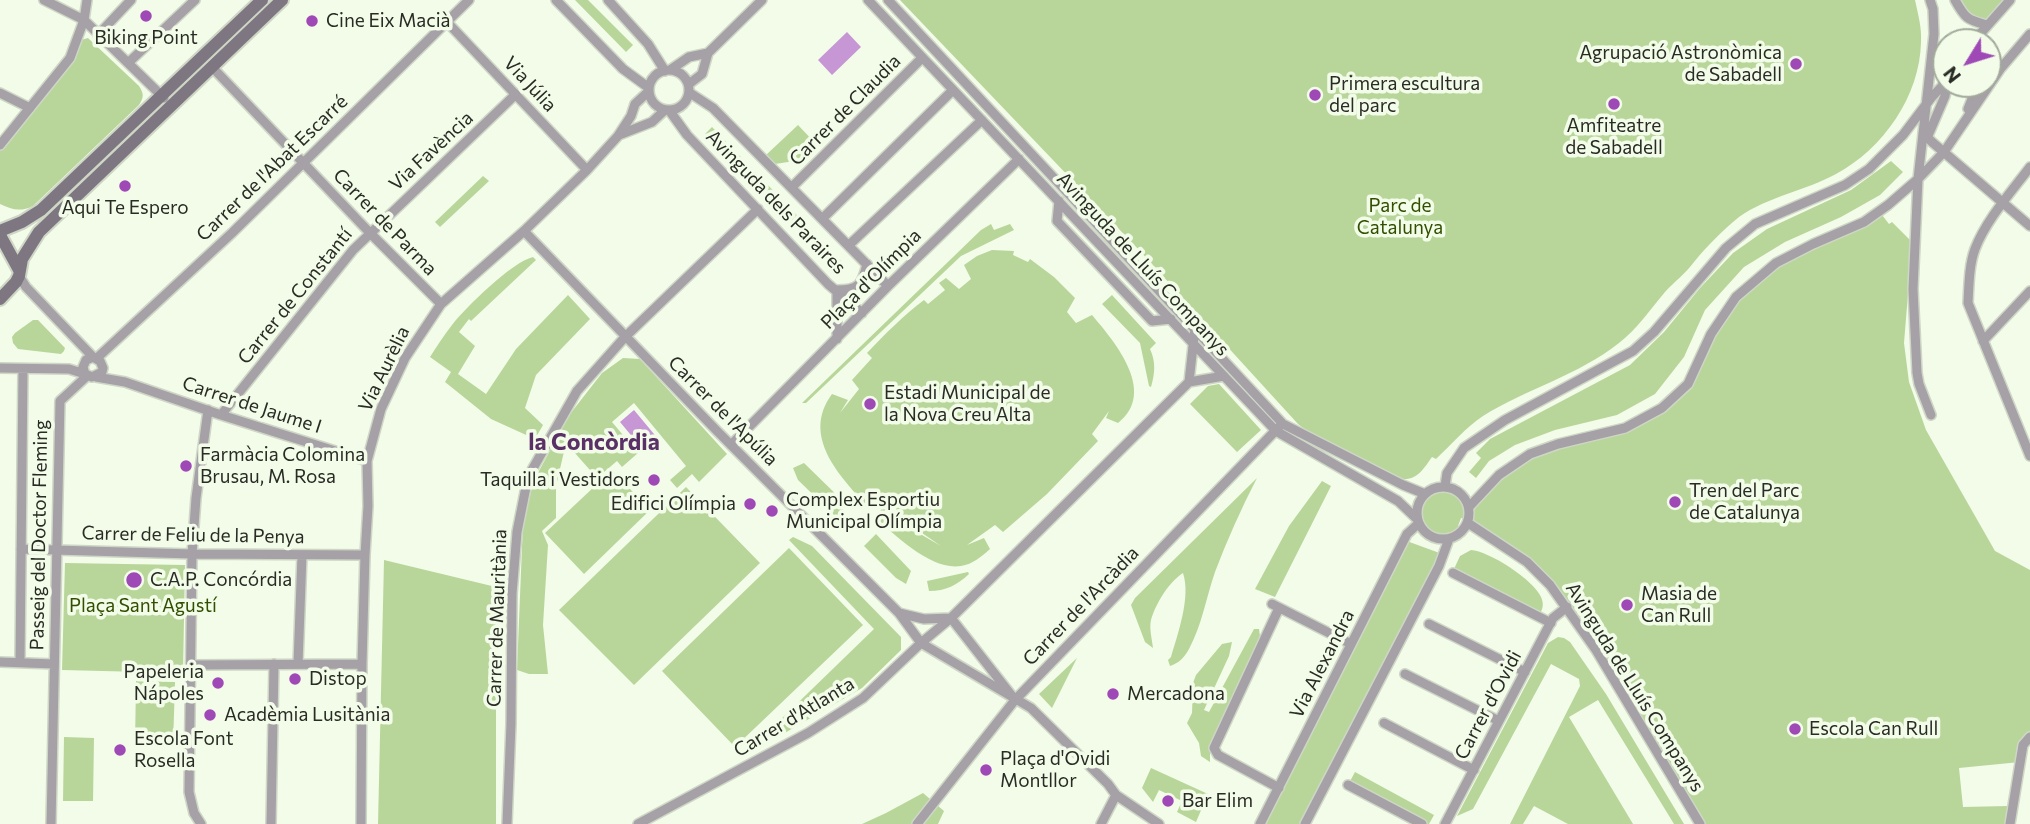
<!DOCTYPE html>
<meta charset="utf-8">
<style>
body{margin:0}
#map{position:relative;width:2030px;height:824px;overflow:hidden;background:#f2fce9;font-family:Commissioner,sans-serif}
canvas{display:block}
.north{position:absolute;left:1932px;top:28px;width:70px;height:70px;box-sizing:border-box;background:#f2fce9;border:2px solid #a2a99b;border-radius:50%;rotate:232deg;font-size:19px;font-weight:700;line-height:28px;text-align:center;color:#292c25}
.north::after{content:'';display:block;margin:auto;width:24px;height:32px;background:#9f49b6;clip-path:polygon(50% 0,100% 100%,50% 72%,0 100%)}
</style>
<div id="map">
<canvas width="2030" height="824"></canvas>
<div class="north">N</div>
</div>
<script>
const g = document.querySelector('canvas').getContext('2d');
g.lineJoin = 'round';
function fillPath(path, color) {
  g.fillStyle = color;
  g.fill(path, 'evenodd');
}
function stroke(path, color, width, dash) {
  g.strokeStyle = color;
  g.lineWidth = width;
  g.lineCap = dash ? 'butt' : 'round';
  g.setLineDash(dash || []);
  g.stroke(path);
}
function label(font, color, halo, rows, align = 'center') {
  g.font = font + ' Commissioner,sans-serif';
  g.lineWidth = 7;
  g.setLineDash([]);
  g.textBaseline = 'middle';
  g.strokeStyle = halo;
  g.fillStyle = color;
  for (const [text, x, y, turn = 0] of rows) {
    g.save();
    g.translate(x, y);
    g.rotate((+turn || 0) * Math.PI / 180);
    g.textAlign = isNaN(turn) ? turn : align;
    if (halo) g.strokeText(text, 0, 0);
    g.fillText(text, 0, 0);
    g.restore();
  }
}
const green = new Path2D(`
 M575,0H588L633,45L626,52Z
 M900,0H1915C1918,14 1922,28 1921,42C1920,96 1883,149 1836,174C1805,191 1769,196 1739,217C1723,230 1707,246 1694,262C1686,273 1674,282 1665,292C1650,310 1637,329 1619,343C1579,375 1526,389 1483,416C1466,427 1451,445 1436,459L1432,457C1424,468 1418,480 1403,479L1311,434L1298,424L1139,250Z
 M1955,0H2011L1987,25L1972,21Z
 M88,38L139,86C144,94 144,97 139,105L33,206C21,212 12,210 0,204V151L63,74L81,40Z
 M798,125L817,145L801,160L775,164L766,155Z
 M712,127L841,261L834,267L705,134Z
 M1891,161L1903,172L1880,195L1841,217L1785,242L1744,267L1705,310L1684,357L1655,394L1617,415L1555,430L1515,445L1489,461L1476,478L1469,472L1481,458L1476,453L1490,439L1630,365L1664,332L1700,288L1733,253L1767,229L1851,190Z
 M483,176L489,181L440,227L435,222Z
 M1879,211L1889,224L1892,222L1910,240L1908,294L1904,343L1909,382L1926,430L1995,551L2030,570V737L2020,762L1959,768L1963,807L2008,806L2007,824H1700L1596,650L1539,574L1468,523L1469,507L1499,475L1530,454L1625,428L1662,408L1688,384L1736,297L1776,263Z
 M991,224L994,230L1010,224L1014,230L961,256L806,403H802L981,230Z
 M992,250L1014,251L1013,255L1028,262L1030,259L1054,277L1075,298L1067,312L1076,323L1092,315C1114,341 1158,392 1118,423L1106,418L1109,411L1092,434L1098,441L1047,494L1003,532L995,525L967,545L984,538L990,549C981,557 973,564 961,566C932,571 896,536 876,518L885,503L922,535L941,546L922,533L875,490L878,495V500L867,506C839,475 801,436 832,394L848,400L840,413L859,389L852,380L872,358L867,353C885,334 903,316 924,300L928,304L945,290L939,283L946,278L959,289L971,279L964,265L977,256Z
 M533,257L536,260L471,321L469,319L459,332L475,346L458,374L486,394L516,349L568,295L590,319L536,375L525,408L543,425L535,439L491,419L445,382L451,372L430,357C437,346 444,335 452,325C466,307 512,262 533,257Z
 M1112,295L1156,343L1150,349C1156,362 1155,373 1151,387L1149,386L1140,343L1102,304Z
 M33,320H38L65,348L64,351L61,354L18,349L13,343L12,337L15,333Z
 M623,358L640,359L727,454L699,482L692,474L677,488L670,480L686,466L634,403L612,422L638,453L622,467L617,461L597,478L566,443L556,486V518L542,531L548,545L543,625L548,674H529L517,670L523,522L534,480L570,414L602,373Z
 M1219,384L1261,430L1237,452L1190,404L1208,386Z
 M804,463L847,505L836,517L798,480L793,468Z
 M612,470L650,510L584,574L545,533Z
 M1257,478C1241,509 1227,540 1215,572C1206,598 1202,625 1189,649C1184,658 1179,663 1170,666L1168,660L1171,657C1178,633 1191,597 1183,573C1169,582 1156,603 1151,620C1149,628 1152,639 1153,648L1145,642L1131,605L1135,598Z
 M1322,481L1331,486L1275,597L1255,589L1289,526Z
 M686,487L760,563L634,685L559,610Z
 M1443,490C1459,492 1467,503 1465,519L1461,518L1458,526L1460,528C1426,556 1400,496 1443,490Z
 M876,534L911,571L906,584L896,578L864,546Z
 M793,537L812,546L901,637V650L862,688L783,734L775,725L874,629L789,540Z
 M1404,540L1445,555L1305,824H1260Z
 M789,548L863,625L735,747L662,671Z
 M1471,550C1489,551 1534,580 1541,597C1544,604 1543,608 1540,614L1454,569L1460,556Z
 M384,560L496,587V824H378Z
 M65,563L185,565L183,673L62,670Z
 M968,572L969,574C957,585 946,591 929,591L927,581Z
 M1254,629H1259L1260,636L1210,748V762L1201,756L1199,743L1187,723L1192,713L1193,683L1196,675L1222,644L1232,642L1229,656L1204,710L1209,712Z
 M1558,637L1564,638L1570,642L1606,694L1684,824H1674L1598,700L1569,717L1633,824H1568L1534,806L1523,824H1510L1580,686L1579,679L1551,664L1473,809L1457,816L1548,643Z
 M1077,658L1052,708L1039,694Z
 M136,681L175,682L173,746L135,745Z
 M64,737L94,738L93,801H63Z
 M1151,768L1208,794L1196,822L1177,812L1182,801L1159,790L1153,802L1142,788Z
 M1355,772L1434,815L1429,824H1422L1348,785Z
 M923,793L944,811L938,824H862L886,813Z`);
const water = new Path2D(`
 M847,32L861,47L832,75L818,60Z
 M634,410L659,440L645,452L620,422Z`);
const minor = new Path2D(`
 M44,0L84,20L128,63
 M556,0L623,69L649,88
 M608,0L648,44L665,71
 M868,0L1276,431L1398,501L1418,520
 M888,0L1283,424L1403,485L1425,494
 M1930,0L1933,9L1934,34L1918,179L1913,289L1917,373L1919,384L1931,415
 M1955,0C1965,18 1967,20 1987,25
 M447,22L587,170
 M98,35L131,0
 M1973,42L2010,0
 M212,67L370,233L441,304
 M649 90a20 20 0 1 1 40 0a20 20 0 1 1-40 0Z
 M670,70L689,57L708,53
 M689,84L702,74L708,53L762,0
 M0,93L30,108
 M690,93L713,108L888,286
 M164,98L128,63L195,0
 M1968,109L1978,84
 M669,110L687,135L828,284L862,313
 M1925,130L1927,137L1932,142L2030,226
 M619,135L652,122L665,110
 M1927,138L1945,96L1947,84
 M0,145L70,58L84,20L87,0
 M2030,167C2012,191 1986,220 1975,249C1969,265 1969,285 1968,303L2030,456
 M792,187L922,58
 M1059,201L1057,221L1152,321L1171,319
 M823,218L953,90
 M524,231L717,431L899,613L921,643L1031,708L1108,784L1116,795L1159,824
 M849,245L982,120
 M19,276L26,287L93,357L100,361L103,368L102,372L92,377L85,374L83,367L86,360L93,357
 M837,290V339
 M837,290C859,290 862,285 867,264
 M1983,341L2030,291
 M97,358L232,233L469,0
 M0,368L69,369L85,374
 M96,377L125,382L221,415L367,461
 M1189,382L1224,376
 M221,415L353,250L516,94
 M731,445L888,286L1019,159
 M1445,486L1447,473L1464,448L1505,420L1633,351L1654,332L1726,248L1755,224L1845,185L1869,169L1903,135L1931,98L1946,82
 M1417 513a26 26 0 1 1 52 0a26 26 0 1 1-52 0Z
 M1469,507L1499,475L1530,454L1558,444L1625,428L1662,408L1688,384L1711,334L1736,297L1776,263L1813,244L1864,222L1888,205L1918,179L1944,152L2001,68L2030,34
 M1468,523L1527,562L1550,585L1596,650L1700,824
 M21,549L192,554L365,555
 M1453,573L1551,623
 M1272,604L1351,644
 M899,613L924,619L951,618
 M951,618L1012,696
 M1429,624L1525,672
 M0,662L54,664
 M20,662L23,370
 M298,664L302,555
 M191,665L362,664
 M1405,674L1499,721
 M1384,723L1474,770
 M1348,785L1422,824
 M1279,788L1218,755L1214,748L1279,608
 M51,824L60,401L87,376
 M201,824L194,813L189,792L192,554L196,498L208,410
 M271,824L274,664
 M361,824L362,664L365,555L368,506L367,461L381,409L405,358L441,304L524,231L587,170L618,136L631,116L635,104L649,91
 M507,824L511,724L512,594L517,532L528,477L577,391L625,337L758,209
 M638,824L808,733L863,698L921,643L951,618L1189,382L1195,328
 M917,824L1015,700L1279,427
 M1101,824L1116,795
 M1260,824L1407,534L1419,523
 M1305,824L1439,566L1449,539
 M1445,824L1553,618L1567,607
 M2010,824L2023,745L2030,737`);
const secondary = new Path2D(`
 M0,231L22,222L41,210L262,0
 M0,235L19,270
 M0,299L16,282L19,276L22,259L39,232L282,0`);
const markers = [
 [146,16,7,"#9f49b6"],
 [312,21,7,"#9f49b6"],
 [1796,64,7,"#9f49b6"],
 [1315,95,7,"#9f49b6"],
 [1614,104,7,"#9f49b6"],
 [125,186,7,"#9f49b6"],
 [870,404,7,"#9f49b6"],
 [186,466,7,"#9f49b6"],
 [654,480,7,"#9f49b6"],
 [1675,502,7,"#9f49b6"],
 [750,504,7,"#9f49b6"],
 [772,511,7,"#9f49b6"],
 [134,580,9,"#9f49b6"],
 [1627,605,7,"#9f49b6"],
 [295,679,7,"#9f49b6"],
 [218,683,7,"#9f49b6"],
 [1113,694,7,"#9f49b6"],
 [210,715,7,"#9f49b6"],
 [1795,729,7,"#9f49b6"],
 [120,750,7,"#9f49b6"],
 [986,770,7,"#9f49b6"],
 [1168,801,7,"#9f49b6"]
];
const poiNames = [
 ["Cine Eix Macià",326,21],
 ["Biking Point",146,38,"center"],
 ["Agrupació Astronòmica",1782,53,"right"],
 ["de Sabadell",1782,75,"right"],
 ["Primera escultura",1329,84],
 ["del parc",1329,106],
 ["Amfiteatre",1614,126,"center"],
 ["de Sabadell",1614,148,"center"],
 ["Aqui Te Espero",125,208,"center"],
 ["Estadi Municipal de",884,393],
 ["la Nova Creu Alta",884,415],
 ["Farmàcia Colomina",200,455],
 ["Brusau, M. Rosa",200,477],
 ["Taquilla i Vestidors",640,480,"right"],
 ["Tren del Parc",1689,491],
 ["de Catalunya",1689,513],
 ["Complex Esportiu",786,500],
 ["Municipal Olímpia",786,522],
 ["Edifici Olímpia",736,504,"right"],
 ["C.A.P. Concórdia",150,580],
 ["Masia de",1641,594],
 ["Can Rull",1641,616],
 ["Papeleria",204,672,"right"],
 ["Nápoles",204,694,"right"],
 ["Distop",309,679],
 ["Mercadona",1127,694],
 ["Acadèmia Lusitània",224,715],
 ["Escola Can Rull",1809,729],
 ["Escola Font",134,739],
 ["Rosella",134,761],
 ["Plaça d'Ovidi",1000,759],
 ["Montllor",1000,781],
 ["Bar Elim",1182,801]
];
const streetNames = [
 ["Via Júlia",530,84,47],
 ["Carrer de Claudia",845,110,-45],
 ["Via Favència",431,151,-43],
 ["Carrer de l'Abat Escarré",272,168,-44],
 ["Avinguda dels Paraires",776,202,46],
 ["Carrer de Parma",385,222,46],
 ["Avinguda de Lluís Companys",1143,264,47],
 ["Plaça d'Olímpia",871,279,-45],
 ["Carrer de Constantí",295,296,-51],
 ["Via Aurèlia",384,369,-64],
 ["Carrer de Jaume I",252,405,18],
 ["Carrer de l'Apúlia",723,411,45],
 ["Passeig del Doctor Fleming",39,535,-89],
 ["Carrer de Feliu de la Penya",193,535,1],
 ["Carrer de l'Arcàdia",1081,606,-46],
 ["Carrer de Mauritània",497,618,-88],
 ["Via Alexandra",1322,664,-63],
 ["Avinguda de Lluís Companys",1635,687,58],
 ["Carrer d'Ovidi",1488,705,-62],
 ["Carrer d'Atlanta",794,717,-31]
];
const parkNames = [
 ["Parc de",1400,206],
 ["Catalunya",1400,228],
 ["Plaça Sant Agustí",143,606]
];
const quarterNames = [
 ["la Concòrdia",594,442]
];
fillPath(green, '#b8d69a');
fillPath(water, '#c796d5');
stroke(minor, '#ced7c6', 12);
stroke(secondary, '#ced7c6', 16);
stroke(minor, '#a6a0a7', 9);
stroke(secondary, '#7e7680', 12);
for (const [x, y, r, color] of markers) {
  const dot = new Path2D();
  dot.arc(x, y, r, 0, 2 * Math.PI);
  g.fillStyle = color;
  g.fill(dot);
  stroke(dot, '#f2fce9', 2.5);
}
label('19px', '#292c25', '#f2fce9', poiNames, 'left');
label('19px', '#292c25', '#f2fce9', streetNames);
label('19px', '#324f00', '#f2fce9', parkNames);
label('bold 23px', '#5a3066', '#f2fce9', quarterNames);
</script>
